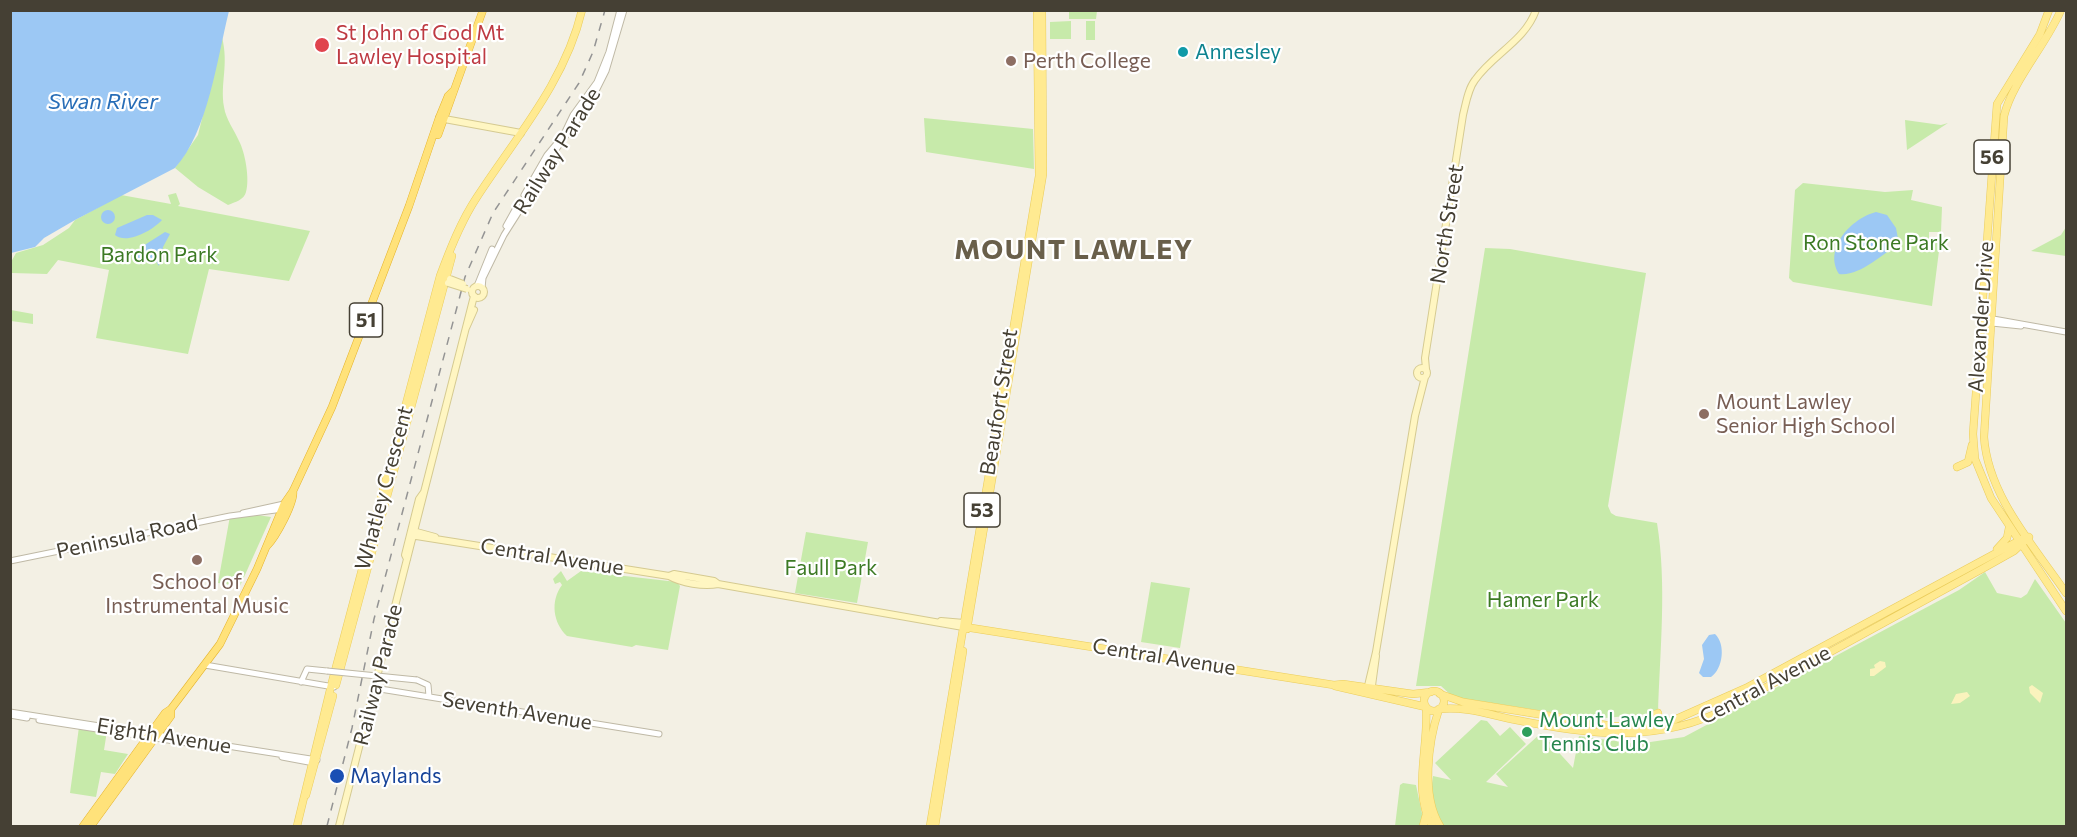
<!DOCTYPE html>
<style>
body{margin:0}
#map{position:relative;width:2077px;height:837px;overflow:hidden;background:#f3f0e4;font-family:Commissioner,sans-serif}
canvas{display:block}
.frame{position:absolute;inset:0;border:12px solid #454034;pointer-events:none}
</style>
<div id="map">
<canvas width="2077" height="837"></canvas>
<div class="frame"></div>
</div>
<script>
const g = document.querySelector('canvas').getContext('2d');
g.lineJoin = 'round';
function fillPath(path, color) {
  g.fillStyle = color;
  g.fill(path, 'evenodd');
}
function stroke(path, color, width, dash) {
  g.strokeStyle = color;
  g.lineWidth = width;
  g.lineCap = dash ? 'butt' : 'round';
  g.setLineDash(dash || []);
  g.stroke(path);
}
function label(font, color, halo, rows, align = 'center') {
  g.font = font + ' Commissioner,sans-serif';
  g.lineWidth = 4.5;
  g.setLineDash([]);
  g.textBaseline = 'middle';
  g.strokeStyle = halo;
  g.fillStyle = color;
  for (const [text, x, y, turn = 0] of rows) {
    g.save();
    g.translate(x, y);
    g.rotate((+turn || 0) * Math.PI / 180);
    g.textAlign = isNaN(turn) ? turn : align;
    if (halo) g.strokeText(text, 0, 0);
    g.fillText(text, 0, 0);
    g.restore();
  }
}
const green = new Path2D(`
 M1069,11H1097L1096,19H1069Z
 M1071,21V39H1050V22Z
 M1086,21H1095V40H1086Z
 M222,37C229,66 220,82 224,107C226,120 234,129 239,141C245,152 250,179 246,192C244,200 235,202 228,205L198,187L175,168L198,135Z
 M924,118L1033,129L1034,169L926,152Z
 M1905,120L1941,125L1948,123L1907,150Z
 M1803,183L1885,192L1913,190L1911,200L1942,207L1941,232H1929V243H1940L1932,306L1793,282L1789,278L1795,190Z
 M176,193L180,204L178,206L310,231L289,281L209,269L188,354L96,338L109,270L58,260L47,274L12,273L11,276V262L16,253L43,245L69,228L75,220L121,195L171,204L168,195Z
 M2066,227V256L2031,251L2061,235Z
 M1485,248L1510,249L1646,273L1608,506L1611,513L1616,516L1657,523C1667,584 1660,650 1658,713L1595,719L1453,697L1441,686H1416Z
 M11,310L33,314V324L11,321Z
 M250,514L271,517L240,586L218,583L230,516Z
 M806,532L868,542L857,603L795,593Z
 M561,571L567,581L581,571L677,582L680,586L668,650L636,645L632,647L567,636C553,623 550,601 562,585L560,582L555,584L553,579Z
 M1985,572L1997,593L2021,598L2027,594L2035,579L2066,623V826H1443C1434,810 1430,795 1433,776L1451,780L1435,763L1481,720L1487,721L1500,736L1510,727L1526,744L1486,782L1508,787L1496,774L1541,733L1573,768L1579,736L1637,744L1684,737L1959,590Z
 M1151,582L1190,588L1180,648L1141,642Z
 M79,727L107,731L104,750L128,754L115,774L101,772L96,797L70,793Z
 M1403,783L1416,785L1423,818L1420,826H1395L1400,785Z`);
const sand = new Path2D(`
 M1880,661L1885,662L1886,667L1874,676H1870V669L1875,668L1874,665Z
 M2032,685L2043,693L2040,703L2030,693L2029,687Z
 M1967,692L1970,696L1960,703L1951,704L1956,694Z`);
const water = new Path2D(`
 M11,10L229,11C217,59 208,132 175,168L75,220L44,238L35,247L11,253Z
 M101 217a7 7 0 1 1 14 0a7 7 0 1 1-14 0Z
 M1876,212L1887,215L1896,228L1899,244C1882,254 1859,277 1839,274C1823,248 1852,218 1876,212Z
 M147,215H153L162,220C153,230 127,245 115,235L117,228Z
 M165,232L170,234L163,247L159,266L155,260L136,259L133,256L143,246Z
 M1715,634C1726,644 1723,669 1711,677H1703L1699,673L1704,659L1702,645L1709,635Z`);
const tertiary = new Path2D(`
 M524,195L547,155L563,136L573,115L597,82L609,52L620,10
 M506,226L516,208
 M477,286L492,249
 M482,288L483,278L504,235L544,172L550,158L592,99L606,71L624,10
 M1982,317L2066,332
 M1982,322L2021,326
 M243,513L284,504
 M10,561L230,516L283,509
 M205,665L334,687
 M417,680L428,685L429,696
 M301,682L307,669L327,671
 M374,688L659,734
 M10,712L317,760
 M10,715L27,718
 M39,720L213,747
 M282,757L314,763`);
const secondary = new Path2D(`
 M439,118L521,133
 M472 292a6 6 0 1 1 12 0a6 6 0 1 1-12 0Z
 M466,328L474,310
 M1417 373a5 5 0 1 1 10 0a5 5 0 1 1-10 0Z
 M1426,369L1425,358L1463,115C1466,103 1468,89 1475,80C1493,54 1525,41 1536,10
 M413,531L435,537
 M410,535L669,576C681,583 704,587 718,584
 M407,559L405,555L419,499L424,492
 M669,576L674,574L714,581L718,584L963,627
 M941,621L964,623
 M1367,690L1376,652L1415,416L1425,377
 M1371,693L1376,656
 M339,826L474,296`);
const primary = new Path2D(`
 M2049,10L2040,34L1997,104L1973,434L1975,459L1991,498L2066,611
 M2061,10C2046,45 2012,82 2004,116L1984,437C1988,496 2034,546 2066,593
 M1957,467L1968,462L1972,445
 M1997,549L2007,538L2009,528
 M965,627L1334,685L1343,684L1413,694L1431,692
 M967,629L1043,174L1042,10
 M336,685L452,256
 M1335,686L1426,707
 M1424 701a10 10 0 1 1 20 0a10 10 0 1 1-20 0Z
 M1440,694L1463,702L1612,726H1646L1674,720L1746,688L2022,539
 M1426,708C1429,747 1412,791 1432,826
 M1439,709C1466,706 1490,715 1516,720C1592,735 1657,744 1728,708L1982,569L2014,551L2029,537
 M1439,709C1428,742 1421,796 1440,826
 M1635,724L1658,713
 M306,795L333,696
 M297,826L331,686L440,276C450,249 461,221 477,197C516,137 565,82 582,10
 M930,826L1039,176L1037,10
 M935,826L963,651
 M1423,826L1426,815`);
const trunk = new Path2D(`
 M438,135L483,10
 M267,546C276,537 295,502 293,491
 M83,826L165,713L171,709L220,644L257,569L284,504L293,491L332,407L409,206L439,118L448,96L453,91
 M91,826L171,716V709`);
const rail = new Path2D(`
 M327,826L352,728L374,619L465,277L493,213L579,83L593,52L605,10`);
const tertiaryBridge = new Path2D(`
 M327,671L417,680`);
const secondaryBridge = new Path2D(`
 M450,279L463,284
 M448,283L467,289`);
const markers = [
 [322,45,8,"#e0444e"],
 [1183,52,6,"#0f9aa8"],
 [1011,61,6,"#8d6e63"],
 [1704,414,6,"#8d6e63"],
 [197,560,6,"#8d6e63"],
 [1527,732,6,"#2e9e5b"],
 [337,776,8,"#1a4fb4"]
];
const shields = [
 [1992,157,36],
 [366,320,33],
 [982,510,36]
];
const shieldNames = [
 ["56",1992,157],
 ["51",366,320],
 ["53",982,510]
];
const healthNames = [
 ["St John of God Mt",336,33],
 ["Lawley Hospital",336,57]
];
const cultureNames = [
 ["Annesley",1195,52]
];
const educationNames = [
 ["Perth College",1023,61],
 ["Mount Lawley",1716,402],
 ["Senior High School",1716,426],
 ["School of",197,582,"center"],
 ["Instrumental Music",197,606,"center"]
];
const streetNames = [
 ["Railway Parade",557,151,-58],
 ["North Street",1447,224,-81],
 ["Alexander Drive",1981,317,-86],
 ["Beaufort Street",999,402,-81],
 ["Whatley Crescent",384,488,-75],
 ["Peninsula Road",127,537,-12],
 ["Central Avenue",552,557,9],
 ["Central Avenue",1164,657,9],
 ["Railway Parade",378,675,-76],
 ["Central Avenue",1765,685,-28],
 ["Seventh Avenue",517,711,9],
 ["Eighth Avenue",164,736,9]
];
const parkNames = [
 ["Ron Stone Park",1876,243],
 ["Bardon Park",159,255],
 ["Faull Park",831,568],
 ["Hamer Park",1543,600]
];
const leisureNames = [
 ["Mount Lawley",1539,720],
 ["Tennis Club",1539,744]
];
const transitNames = [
 ["Maylands",350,776]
];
const waterNames = [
 ["Swan River",103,102]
];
const districtNames = [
 ["MOUNT LAWLEY",1074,250]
];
fillPath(green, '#c7eaaa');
fillPath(sand, '#faf3bd');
fillPath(water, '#9cc8f4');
stroke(tertiary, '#bfb9a6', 7);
stroke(secondary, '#d5ca91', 8);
stroke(primary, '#eacc5b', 8);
stroke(trunk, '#e5b32b', 8);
stroke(tertiary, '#fff', 5);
stroke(secondary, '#fff6c2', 6);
stroke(primary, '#ffea91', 7);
stroke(trunk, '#ffe27a', 7);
stroke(rail, '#949494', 1.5, [8, 8]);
stroke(tertiaryBridge, '#bfb9a6', 7, []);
stroke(secondaryBridge, '#d5ca91', 8, []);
stroke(tertiaryBridge, '#fff', 5);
stroke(secondaryBridge, '#fff6c2', 6);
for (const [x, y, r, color] of markers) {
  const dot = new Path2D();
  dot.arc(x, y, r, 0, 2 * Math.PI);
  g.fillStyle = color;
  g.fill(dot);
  stroke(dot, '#fff', 2);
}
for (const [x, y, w] of shields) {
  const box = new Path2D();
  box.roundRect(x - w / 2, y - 17, w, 34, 4.5);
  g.fillStyle = '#fff';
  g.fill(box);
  stroke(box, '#454034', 1.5);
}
label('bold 20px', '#454034', null, shieldNames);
label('21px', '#be3a42', '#fff', healthNames, 'left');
label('21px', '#0d838f', '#fff', cultureNames, 'left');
label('21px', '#785e54', '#fff', educationNames, 'left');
label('21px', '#454034', '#fff', streetNames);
label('21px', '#3c7a24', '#fff', parkNames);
label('21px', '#27864d', '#fff', leisureNames, 'left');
label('21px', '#164399', '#fff', transitNames, 'left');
label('italic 22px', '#276db7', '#fff', waterNames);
g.letterSpacing = '1.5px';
label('bold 27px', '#695f4a', '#fff', districtNames);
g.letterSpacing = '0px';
</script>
